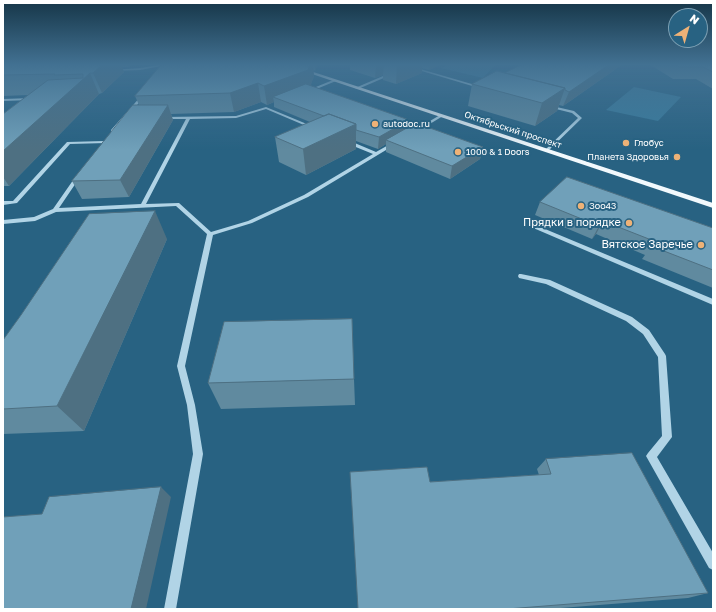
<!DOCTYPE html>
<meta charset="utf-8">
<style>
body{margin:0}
#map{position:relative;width:716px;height:612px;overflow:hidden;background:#286282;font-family:"Golos Text",sans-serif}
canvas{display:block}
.frame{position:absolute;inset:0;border:4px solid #fff;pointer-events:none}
.north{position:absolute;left:668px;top:8px;width:40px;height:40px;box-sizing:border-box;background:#286282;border:1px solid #7ea1b4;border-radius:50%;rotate:37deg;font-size:11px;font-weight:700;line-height:16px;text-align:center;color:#fff}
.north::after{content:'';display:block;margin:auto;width:14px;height:18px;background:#eeb277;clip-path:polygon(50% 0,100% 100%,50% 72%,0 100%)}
</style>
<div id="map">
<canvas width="716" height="612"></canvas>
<div class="frame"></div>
<div class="north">N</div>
</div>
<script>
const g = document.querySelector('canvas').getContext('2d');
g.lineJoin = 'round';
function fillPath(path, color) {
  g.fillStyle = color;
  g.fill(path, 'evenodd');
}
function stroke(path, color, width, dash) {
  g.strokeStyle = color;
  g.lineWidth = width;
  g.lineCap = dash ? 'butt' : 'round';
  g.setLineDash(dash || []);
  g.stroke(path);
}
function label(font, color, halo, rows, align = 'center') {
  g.font = font + ' "Golos Text",sans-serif';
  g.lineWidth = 4;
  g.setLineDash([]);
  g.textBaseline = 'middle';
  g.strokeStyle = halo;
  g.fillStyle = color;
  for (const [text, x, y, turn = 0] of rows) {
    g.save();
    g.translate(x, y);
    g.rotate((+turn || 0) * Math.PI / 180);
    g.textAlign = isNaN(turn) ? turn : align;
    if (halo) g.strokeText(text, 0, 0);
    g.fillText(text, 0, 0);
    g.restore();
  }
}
const green = new Path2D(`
 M449,64H496L483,78L441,68Z
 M634,87L681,97L658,121L606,110Z`);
const minor = new Path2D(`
 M164,64H172L140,70L113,71L111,70L140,68Z
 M398,64H403L482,87L479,88Z
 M390,73L393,74L358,89L355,88Z
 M333,80L336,81L309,92L306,91Z
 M142,95L145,96L113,132H111V130Z
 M32,98L31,100L3,101V99Z
 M548,105L574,111L582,118L547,152L545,151V150L578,118L572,113L548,107Z
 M266,107L314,127L311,128L266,109L236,118L190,119L146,204L179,203L211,232L248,221L304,195L373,154L346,143V141H350L376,152L392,143L396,144L308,197L252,223L213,235L185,366L195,405L203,454L176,609H164L193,454L187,405L177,366L207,234L176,206L56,212L35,221L3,224V220L34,217L53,209L76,176H78L80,177L59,208L141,204L186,119H164L162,118L163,117L236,116Z
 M440,115L443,116L418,131L415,130Z
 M104,141L106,142V143L70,144L17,203L3,205V201H13L67,142Z
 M533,224L713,299V305L531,227L530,226Z
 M519,274H521L550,280L632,317L649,330L665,354L666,356L672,437L657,457L713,553V570L709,568L646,456L648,453L662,436L658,357L643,334L626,321L546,284L519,278L518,276Z`);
const major = new Path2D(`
 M282,64H289L713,203V208Z`);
const wall = new Path2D(`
 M3,64H132L129,67H122L124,72L102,93L99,94L9,186H3V114L28,95L3,96Z
 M162,64H318L315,71L313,70L314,76L310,86L408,128L483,147L480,159L450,179L386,152V144L378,149L356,141V149L306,175L279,162L275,137L310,122L274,107V102L267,105L261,102L234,112L171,114L173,120L129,197L82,199L72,181L139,105L135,96Z
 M350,64H442L429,70L422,68V73L396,84L383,80V75L375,78L350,70Z
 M523,64H623L563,106L559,105L557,111L535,126L468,106L472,84L505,73Z
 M649,64H713V89L696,79H673Z
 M540,202L713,228V288L642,259L645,255L596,234L592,239L535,215Z
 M167,239L84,431L3,434V340Z
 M354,379L355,405L221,409L208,383Z
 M546,459L708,593L688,598L548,609H358L430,482L539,475L537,469Z`);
const shadedWall = new Path2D(`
 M103,64H121L124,72L102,93L93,73Z
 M310,64H313L314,76L310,88L273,97L274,102L267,105L264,86Z
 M315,64H318L315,71Z
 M376,64H384L383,75L375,78Z
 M397,64H422V73L396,84Z
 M430,64H442L429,70Z
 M610,64H623L563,106L569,92Z
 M90,73L99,94L9,186L3,177V151Z
 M258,83L261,102L234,112L230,93Z
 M565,88L557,111L535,126L542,103Z
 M168,105L173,120L129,197L120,180Z
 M409,120L408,132L386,140V144L378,149L379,137Z
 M356,124V149L306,175L303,149Z
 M483,147L480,159L450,179L452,166Z
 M155,211L167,239L84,431L57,406Z
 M603,221L596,234L592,239L599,226Z
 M161,487L171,497L146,609H131Z`);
const building = new Path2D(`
 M3,64H103L93,73H90L3,151V114L48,80L83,78V74L54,75L55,74L3,75Z
 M162,64H310L308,70L264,86L258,83L230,93L135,96Z
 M523,64H610L569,92L565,90V88L505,73Z
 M675,64H713V72L703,67H680Z
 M497,71L565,88L542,103L472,84Z
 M306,84L409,120L379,137L356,130V124L329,114L324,116L273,97Z
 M133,105H168L120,180L72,181Z
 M329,114L356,124L303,149L275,137Z
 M416,123L483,147L452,166L386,140Z
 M567,177L713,228V270L651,246L654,241L603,221L599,226L540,202Z
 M155,211L57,406L3,409V340L21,315L89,214Z
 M352,319L354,379L208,383L224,322Z
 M632,453L708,593L507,609H358L350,472L427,467L430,482L551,474L546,459Z
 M161,487L131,609H3V517L42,514L49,497Z`);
const markers = [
 [375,124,4,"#eeb277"],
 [626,143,4,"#eeb277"],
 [458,152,4,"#eeb277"],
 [677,157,4,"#eeb277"],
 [581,206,4,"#eeb277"],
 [629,223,4,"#eeb277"],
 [701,245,4,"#eeb277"]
];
const farPoinames = [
 ["autodoc.ru",383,124],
 ["Глобус",634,143],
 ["1000 & 1 Doors",466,152],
 ["Планета Здоровья",669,157,"right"],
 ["Зоо43",589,206]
];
const farStreetnames = [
 ["Октябрьский проспект",513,130,18]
];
const poiNames = [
 ["Прядки в порядке",621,223],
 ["Вятское Заречье",693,245]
];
fillPath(green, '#397c9d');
fillPath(minor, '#b1d4e6');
fillPath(major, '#f2f9fd');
fillPath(wall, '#608a9f');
fillPath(shadedWall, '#4e7082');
fillPath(building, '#70a0b9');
stroke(building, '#4e7082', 1);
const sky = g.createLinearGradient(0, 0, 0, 150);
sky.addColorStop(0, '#163648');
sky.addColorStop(0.43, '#427192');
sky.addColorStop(1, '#42719200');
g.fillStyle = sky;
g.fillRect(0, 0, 716, 150);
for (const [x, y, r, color] of markers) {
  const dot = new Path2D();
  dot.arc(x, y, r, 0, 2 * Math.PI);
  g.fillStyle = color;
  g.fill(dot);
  stroke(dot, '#286282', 1.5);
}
label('9px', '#fff', '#286282', farPoinames, 'left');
label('9px', '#fff', '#286282', farStreetnames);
label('11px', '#fff', '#286282', poiNames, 'right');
</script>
